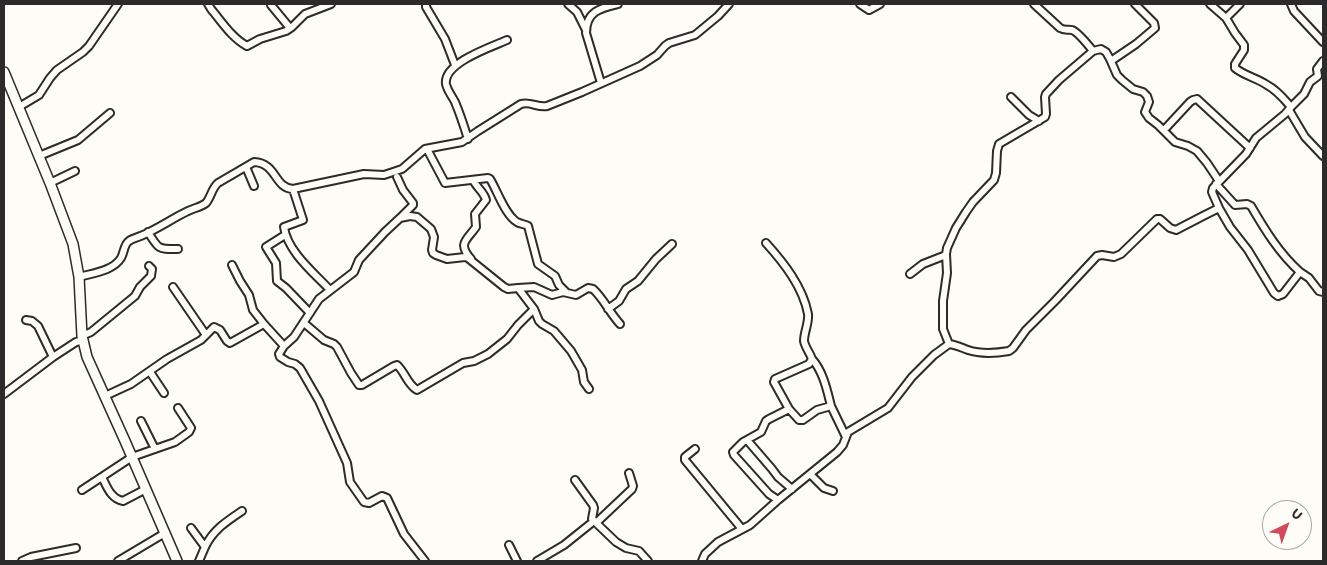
<!DOCTYPE html>
<style>
body{margin:0}
#map{position:relative;width:1327px;height:565px;overflow:hidden;background:#fdfcf7;font-family:Itim,sans-serif}
canvas{display:block}
.frame{position:absolute;inset:0;border:5px solid #2b2b2b;pointer-events:none}
.north{position:absolute;left:1262px;top:500px;width:50px;height:50px;box-sizing:border-box;background:#fdfcf7;border:1px solid #a9a8a5;border-radius:50%;rotate:42deg;font-size:14px;font-weight:700;line-height:20px;text-align:center;color:#2b2b2b}
.north::after{content:'';display:block;margin:auto;width:18px;height:22px;background:#d1495b;clip-path:polygon(50% 0,100% 100%,50% 72%,0 100%)}
</style>
<div id="map">
<canvas width="1327" height="565"></canvas>
<div class="frame"></div>
<div class="north">U</div>
</div>
<script>
const g = document.querySelector('canvas').getContext('2d');
g.lineJoin = 'round';
function stroke(path, color, width, dash) {
  g.strokeStyle = color;
  g.lineWidth = width;
  g.lineCap = dash ? 'butt' : 'round';
  g.setLineDash(dash || []);
  g.stroke(path);
}
const street = new Path2D(`
 M208,4L211,9C222,22 232,38 247,46L260,39L286,31L292,27L305,14L331,4
 M426,4V7L445,39L455,65
 M568,4L577,12L586,30
 M860,4L869,10L880,4
 M1034,4L1060,28C1065,31 1068,29 1072,30C1078,32 1089,46 1093,51
 M1291,4L1294,11L1323,42
 M271,5L290,28
 M1226,18L1240,4
 M1111,61L1136,44L1155,28L1154,23L1135,4
 M601,83L586,33C586,11 601,8 618,4
 M1011,97L1029,115L1039,121
 M19,107L39,95L50,78L57,70L83,52L89,46L118,4
 M1291,107L1304,94L1310,82L1318,76L1317,69L1323,61
 M1289,110L1305,137L1323,156
 M1164,130L1190,102L1193,100L1197,99L1250,148
 M468,139C464,126 460,114 455,102C452,96 447,90 446,84C443,63 491,47 507,40
 M427,149L445,183L488,178L490,179C497,190 505,215 517,222C520,224 525,224 528,226L538,264L555,276L559,285L566,292
 M39,156L78,140L110,113
 M246,167L254,186
 M397,177L403,190L413,203V205L401,217
 M50,183L75,171
 M1216,184L1235,205L1247,204L1251,206C1265,230 1279,253 1300,272
 M293,189L303,220L284,227C287,251 314,273 330,290
 M1219,208L1230,227L1248,250L1274,293L1278,296L1283,294L1300,272L1309,278L1319,291L1323,292
 M148,232C159,250 158,249 178,249
 M285,235L266,247L276,263L277,281L286,288L310,313
 M766,243C784,263 803,287 808,314C809,323 804,332 804,341C805,347 810,353 812,359L809,364L775,379L774,382L789,409L799,420H803L817,410L831,406L846,437
 M471,259C457,243 467,240 476,227L475,214L486,200C484,192 477,188 473,180
 M232,265L240,281L249,295L253,310L264,324L284,346
 M910,274L923,264L946,255
 M79,277C93,273 113,271 121,258C124,253 124,244 129,241C133,238 139,237 143,235C159,228 173,218 188,211C194,208 201,207 206,203C211,197 212,188 218,183L254,162C277,163 274,188 293,189L364,174L384,175L402,169L425,149L462,142L478,131L521,104C530,101 538,108 547,106L582,92L640,66L657,55L665,46L669,43L695,35L718,16L729,4
 M173,287L206,335
 M608,309L619,301L626,289L638,281L656,259L672,244
 M26,320L32,321L38,326L53,357
 M304,323L324,340L334,344L337,347L351,373L359,385H362L394,366L397,365C405,372 407,384 417,390L463,363L474,361L488,354L507,339L518,325L534,309
 M82,336L91,332L135,296L140,287L151,276L152,269L149,266
 M949,344C957,345 962,348 968,350C980,354 997,353 1009,351L1013,348L1026,330L1055,301L1097,256L1102,255L1114,257L1121,254L1157,219H1160L1170,228L1176,230L1203,216L1219,208L1212,192L1213,188L1246,154L1256,138L1285,114L1291,107C1284,99 1277,90 1267,85C1257,78 1245,76 1235,68V64L1244,50V45L1235,33L1226,18L1210,4
 M812,359C823,371 827,390 831,406
 M150,372L164,393
 M589,389L584,382L582,370L571,351L554,331L542,324L539,321L534,309L518,288L534,287L552,295L563,292L576,295L588,288L593,289C604,299 609,312 620,324
 M4,394L53,357L76,342L83,340
 M105,396L131,384L167,359L201,340L214,327L220,330L227,341L230,343L264,324
 M141,421L155,449
 M747,440L772,469L778,477L792,489
 M695,449L685,457V460L742,529
 M810,474L824,488L833,491
 M102,477C107,487 111,499 123,501L146,489
 M575,480L593,505L594,508L592,519L616,542L626,548L639,551L648,561
 M82,490L132,457L175,442L189,432L191,428L178,408
 M778,500L769,494L734,455L733,452L743,442L761,432L766,421L769,419L789,409
 M596,523L632,489L633,486L629,473
 M191,528L205,547L199,561
 M509,545L517,561
 M205,547C213,530 227,521 242,511
 M22,561L31,557L76,548
 M118,561L165,533
 M425,561L404,534L387,498L382,496L369,503L364,502L350,482L347,463L319,401L300,368L295,364L288,362L280,357L279,354L284,346L294,337L319,299L354,272L359,260L385,232L400,218L410,216L417,217L431,229L434,237L432,250L433,253L436,255L447,259L465,257L468,258L504,287L508,289L518,288
 M537,561L564,545L594,521
 M702,561L705,554L718,542L750,525L778,500L837,452L843,445L848,432L888,408L912,377L934,355L949,344L943,329V301L947,273L946,254L947,248L956,228L966,212L973,202L994,180L996,173L997,151L999,144L1045,117L1046,114L1045,97L1046,94L1059,80L1093,51L1101,49L1106,52L1110,59L1117,75L1122,80L1133,89L1143,92L1147,96L1149,102L1145,112L1149,118L1158,125L1175,142L1188,146L1197,151L1207,163L1219,181`);
const secondary = new Path2D(`
 M4,72L50,183L73,244L79,277L82,336L87,357L125,441L177,561`);
stroke(street, '#2b2b2b', 10);
stroke(secondary, '#2b2b2b', 12);
stroke(street, '#fdfcf7', 6);
stroke(secondary, '#fdfcf7', 9);
</script>
